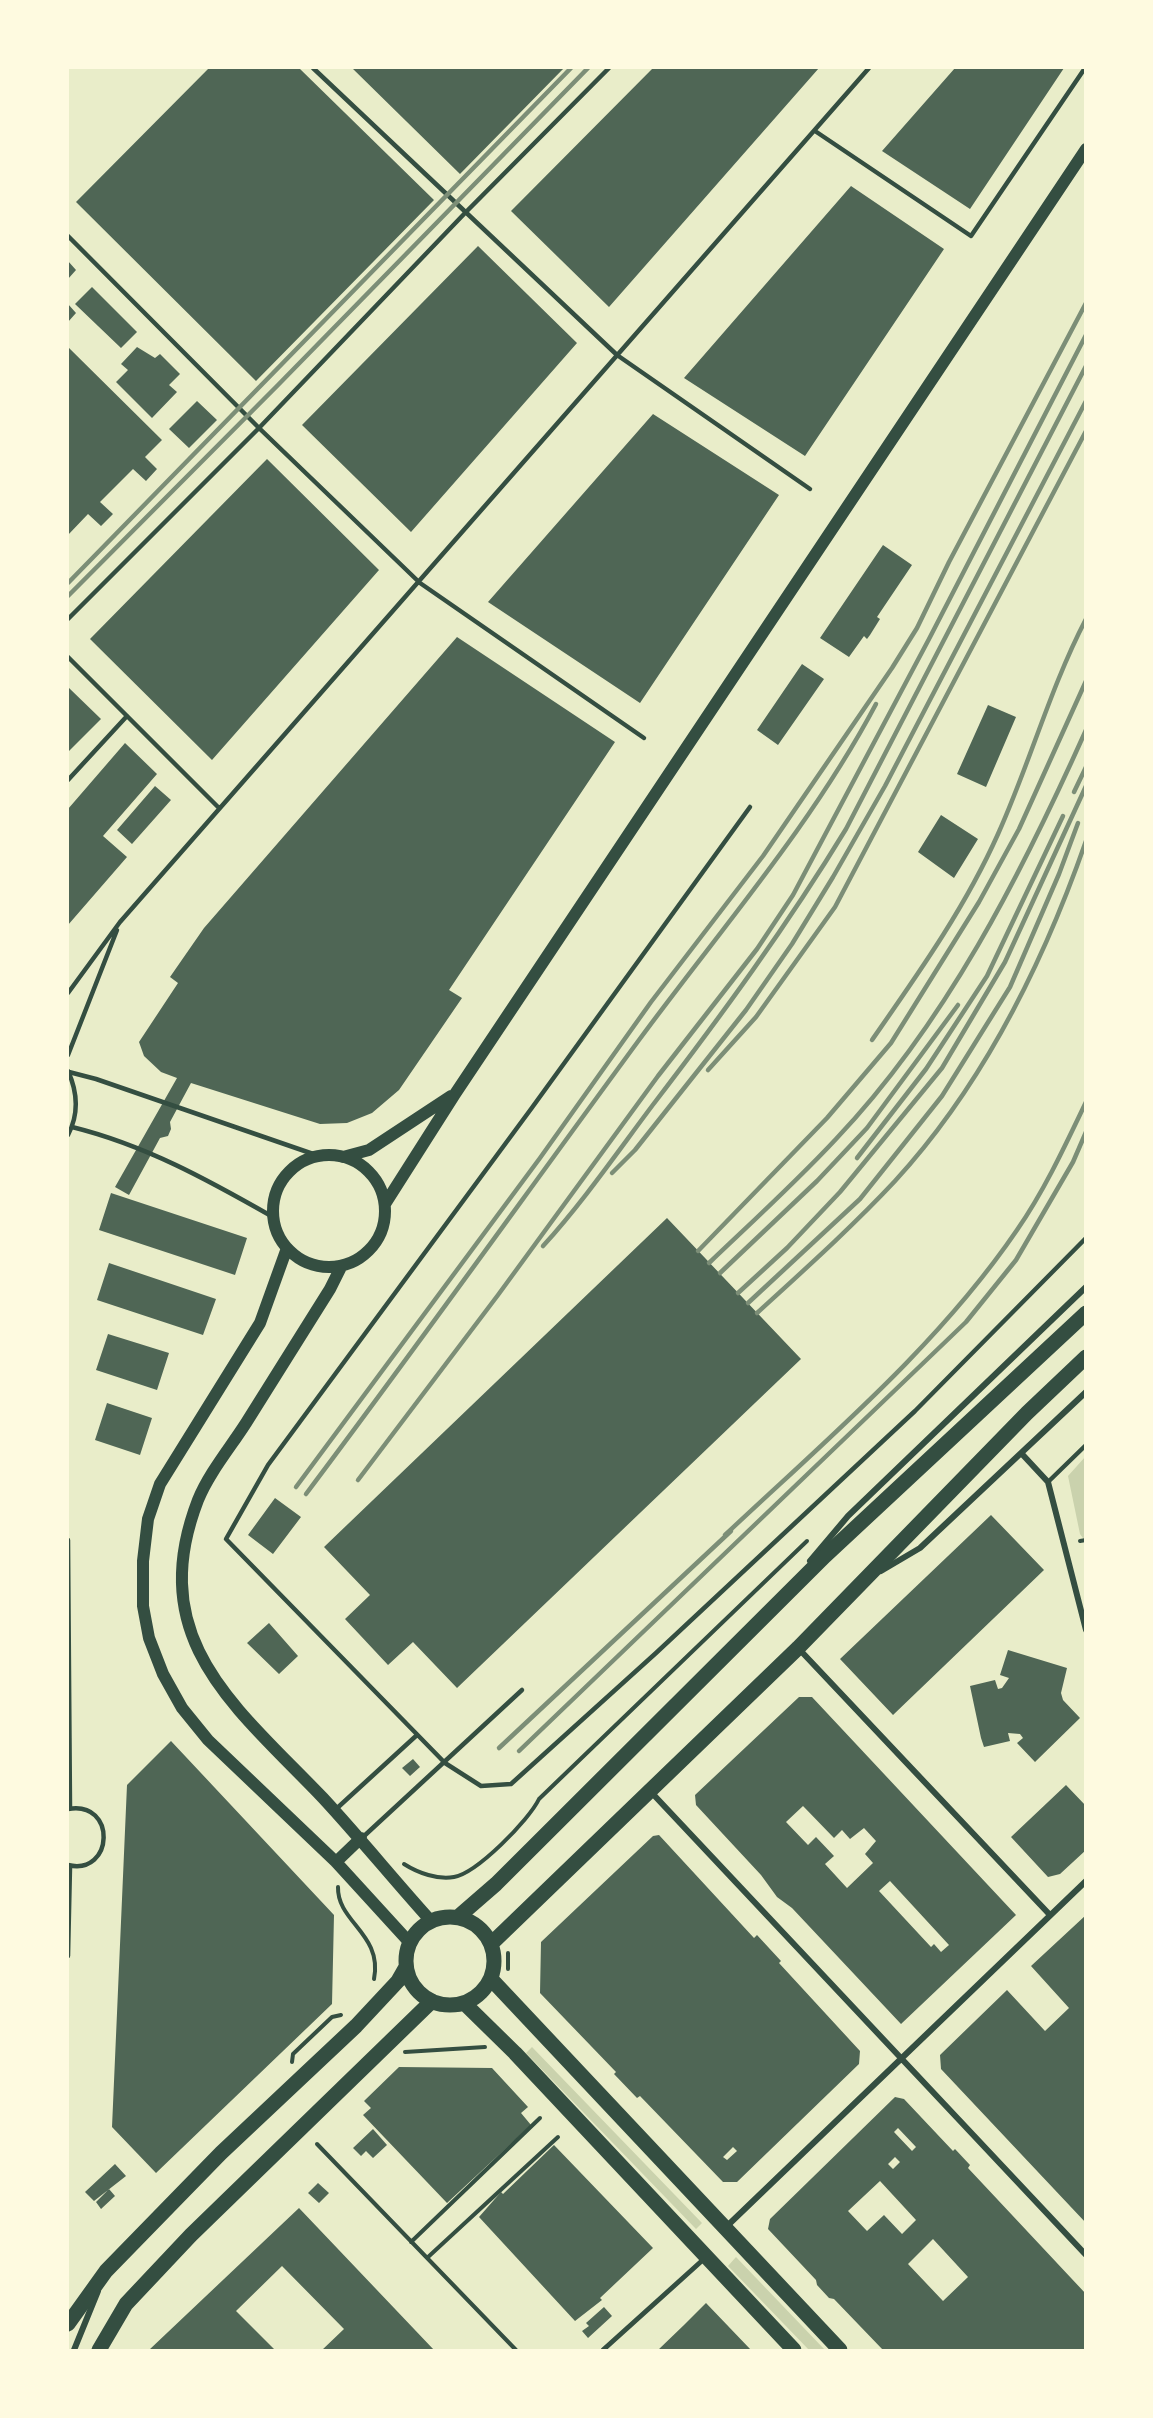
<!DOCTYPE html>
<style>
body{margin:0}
#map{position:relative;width:1153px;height:2418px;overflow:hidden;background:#e9edc9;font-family:Ubuntu,sans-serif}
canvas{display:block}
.frame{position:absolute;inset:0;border:69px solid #fefae0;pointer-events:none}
</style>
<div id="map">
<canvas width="1153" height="2418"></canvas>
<div class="frame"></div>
</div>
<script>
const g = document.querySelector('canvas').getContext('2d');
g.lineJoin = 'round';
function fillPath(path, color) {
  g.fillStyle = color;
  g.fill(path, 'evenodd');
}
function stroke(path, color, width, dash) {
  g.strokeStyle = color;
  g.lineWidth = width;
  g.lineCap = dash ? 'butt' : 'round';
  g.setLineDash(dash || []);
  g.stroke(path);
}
const green = new Path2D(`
 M1085,1457V1541L1080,1534L1068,1476Z
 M532,2047L702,2223L696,2229L526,2053Z
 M736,2257L825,2350H809L728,2266Z`);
const building = new Path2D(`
 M209,68H299L434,200L256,381L76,202Z
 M352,68H564L460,174Z
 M653,68H819L609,307L511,211Z
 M955,68H1064L970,209L882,151Z
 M851,186L944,249L805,456L684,378Z
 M478,246L577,343L411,532L302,425Z
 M68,261L76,270L68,279Z
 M92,287L137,332L121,348L75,304Z
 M68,304L76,313L68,322Z
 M68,347L162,440L145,457L157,469L146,481L133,469L100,502L113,514L101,526L88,514L68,535Z
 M137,347L155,358L160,354L180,374L169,385L177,392L152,418L116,382L128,370L121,364Z
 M197,401L217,420L189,448L169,429Z
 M653,414L779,495L640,703L488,602Z
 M267,459L379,570L212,760L90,639Z
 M883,545L912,565L877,617L880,619L870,635L867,639L864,636L849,657L820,638Z
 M457,637L615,742L449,990L462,998L399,1090L372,1113L347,1123L320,1124L191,1083L170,1122L171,1129L168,1136L160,1138L129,1195L115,1187L177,1078L161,1072L144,1056L139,1042L178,983L170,977L204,928Z
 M802,664L824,679L778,745L757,730Z
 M68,687L101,719L68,752Z
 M988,705L1016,717L986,787L957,774Z
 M125,743L157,774L103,836L127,857L68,925V809Z
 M155,786L171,800L132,844L117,830Z
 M941,815L978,839L954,878L918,852Z
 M111,1193L247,1238L235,1275L99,1230Z
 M667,1218L801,1359L457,1688L413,1642L388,1665L345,1619L370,1595L324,1547Z
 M109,1263L216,1299L203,1335L97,1300Z
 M108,1334L169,1353L157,1390L96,1370Z
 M107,1403L152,1418L140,1455L95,1440Z
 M275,1498L301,1517L273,1554L248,1535Z
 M991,1515L1044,1570L893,1715L840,1659Z
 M269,1623L298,1656L279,1674L247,1643Z
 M1008,1650L1067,1668L1061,1693L1063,1700L1080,1718L1035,1762L1017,1743L1023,1738L1020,1734L1008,1733L1010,1741L984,1747L981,1738L970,1686L995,1680L998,1689L1002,1688L1009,1678L1000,1675Z
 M799,1697H812L1016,1915L901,2024L792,1908L777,1897L761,1875L696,1805L695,1795ZM803,1806L834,1838L842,1830L850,1839L864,1828L876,1841L865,1854L873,1863L847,1888L825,1864L834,1856L816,1837L808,1845L786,1822ZM890,1881L949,1945L941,1952L934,1944L931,1947L879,1891Z
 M171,1741L334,1915L332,2004L156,2173L112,2127L127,1785Z
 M413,1759L420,1767L410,1776L402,1768Z
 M1066,1785L1086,1806V1850L1060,1874L1048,1877L1011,1837Z
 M659,1835L754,1938L757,1935L781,1961L779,1963L860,2051L859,2064L737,2182H723L640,2096L637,2098L614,2074L616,2072L540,1993L541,1942L653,1836ZM733,2147L737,2151L727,2160L723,2157Z
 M1086,1915V2223L941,2069L940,2055L1007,1990L1045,2031L1069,2008L1031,1966Z
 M399,2067L492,2068L528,2107L521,2113L531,2125L447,2203L363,2115L371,2108L364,2101Z
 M895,2097L904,2099L953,2151L955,2149L970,2165L968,2168L1086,2294V2350H883L834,2299L829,2298L817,2285L816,2280L768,2229L770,2219ZM898,2128L916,2147L912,2151L894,2132ZM895,2157L900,2162L893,2169L888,2164ZM880,2181L916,2220L902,2234L884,2215L867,2231L848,2211ZM933,2239L968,2277L943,2301L908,2264Z
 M373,2129L387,2145L373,2158L366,2151L361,2156L353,2148Z
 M554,2145L653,2248L600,2298L602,2300L575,2321L479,2217L501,2192L503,2194Z
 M115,2164L126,2176L94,2201L85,2192Z
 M318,2183L329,2193L319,2203L308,2193Z
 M109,2189L115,2196L101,2209L96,2202Z
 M299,2208L434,2350H322L344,2329L282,2266L236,2311L275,2350H149Z
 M706,2303L751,2350H658L684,2325Z
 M604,2307L612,2316L588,2338L582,2331L589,2326L586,2323Z`);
const path = new Path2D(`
 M1080,1541L1086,1540
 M404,1864C418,1873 438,1880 454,1877C477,1873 529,1820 539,1799L807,1541
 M338,1887C337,1922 383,1934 374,1979
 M508,1969V1953
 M405,2052L485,2047
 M292,2062L293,2054L332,2017L341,2015
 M317,2144L516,2350
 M411,2242L540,2118
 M427,2258L558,2137`);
const service = new Path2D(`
 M313,68L617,355L810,489
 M815,131L971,236L1085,68
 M68,236L259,428L420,583L644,738
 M68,619L259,428L465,213L609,68
 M68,657L219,808
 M68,780L127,716
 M750,807L531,1109L268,1465L226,1539L445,1763L481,1786L511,1784L656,1653L915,1411L1086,1238
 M68,993L120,922L869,68
 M68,1055L117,930
 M69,1072L96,1079L319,1156
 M72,1127C145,1145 208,1180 273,1217
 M68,1135C79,1114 78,1093 68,1071
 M1048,1482L1086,1445
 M68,1540L70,1808
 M68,1809C117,1800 114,1876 68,1865
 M335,1810L417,1735
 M363,1837L522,1690
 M68,1956L70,1867`);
const pedestrian = new Path2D(`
 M603,2350L705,2258`);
const minor = new Path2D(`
 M1022,1454L1048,1482L1086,1630
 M810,1561L848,1516L1086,1287
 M881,1571L920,1548L1086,1392
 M799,1649L1050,1915
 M651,1792L1086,2255
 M725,2228L1086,1881
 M74,2350L98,2291`);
const secondary = new Path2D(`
 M273 1211a56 56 0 1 1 112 0a56 56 0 1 1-112 0Z
 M343,1157L369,1150L451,1096
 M385,1204L455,1094L1086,149
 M287,1248L260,1323L160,1484L148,1519L143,1561V1606L149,1638L163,1674L182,1708L208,1740L336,1862L410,1943
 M341,1267L330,1289C302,1334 274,1379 246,1423C230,1448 209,1473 198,1500C144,1640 236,1707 323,1798C360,1838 394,1880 431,1921
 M336,1862L361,1838`);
const primary = new Path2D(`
 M406 1961a44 44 0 1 1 88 0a44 44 0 1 1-88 0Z
 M458,1917L496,1884L825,1556L1086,1313
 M491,1944L798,1648L1027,1413L1086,1357
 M491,1979L840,2350
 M464,2003L515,2053L794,2350
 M68,2324L106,2271L221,2153L356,2026L398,1981L406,1967
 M99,2350L126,2304L191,2235L432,2001`);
const rail = new Path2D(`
 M68,583L571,68
 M68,596L278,385L588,68
 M1074,792L1086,767
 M872,1040C918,974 965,908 998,834C1030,763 1050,688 1086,619
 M708,1070L756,1017L835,907L1086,431
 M857,1158L926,1069L987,976L1063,816
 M612,1173L635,1150L746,1010L792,944L833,877L885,786L1086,401
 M543,1246C583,1202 616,1154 652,1106C721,1016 787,926 846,829L1086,366
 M698,1251L827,1118L891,1043L979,902L1019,829L1086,681
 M709,1263C752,1222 796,1182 836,1139C946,1023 1021,875 1086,730
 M720,1273L817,1181L867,1128L958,1005
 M738,1293L787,1248L840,1192L942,1068L1005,962L1086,786
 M748,1303L860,1199L942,1096L1010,987L1059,874L1078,823
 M757,1313C804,1270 852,1227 895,1181C984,1084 1043,964 1086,841
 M358,1480L498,1295L658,1076L757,949L793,895L929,639L1086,335
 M296,1487L540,1158L651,1002L763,856L892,668L917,628L949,562L1086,303
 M306,1494C419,1344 528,1191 639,1040C720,930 812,825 876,704
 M725,1535C827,1439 938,1346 1017,1230C1044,1191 1065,1146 1086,1102
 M499,1748L731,1531
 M519,1751L966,1322L1016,1260L1073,1162L1086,1132`);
fillPath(green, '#cad2ad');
fillPath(building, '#4f6655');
stroke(path, '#344e41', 4);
stroke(service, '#344e41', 4.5);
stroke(pedestrian, '#344e41', 5);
stroke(minor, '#344e41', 6);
stroke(secondary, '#344e41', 12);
stroke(primary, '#344e41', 15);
stroke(rail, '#7c8e77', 4.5);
</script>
